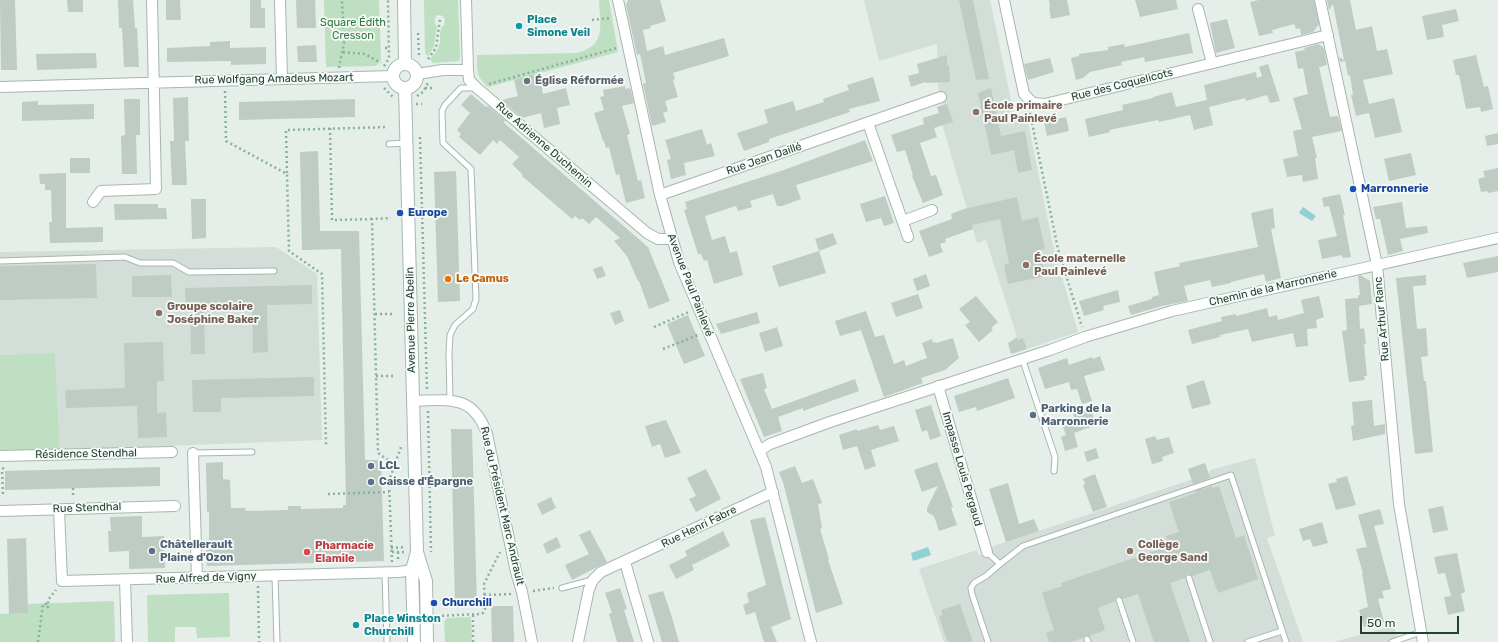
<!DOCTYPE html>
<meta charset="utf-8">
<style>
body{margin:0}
#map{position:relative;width:1498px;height:642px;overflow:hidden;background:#e5eee9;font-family:Rubik,sans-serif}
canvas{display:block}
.scale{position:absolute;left:1360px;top:616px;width:99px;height:18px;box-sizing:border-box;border:2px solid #244134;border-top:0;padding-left:5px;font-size:12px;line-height:14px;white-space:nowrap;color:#244134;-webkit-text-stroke:3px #f6fbf8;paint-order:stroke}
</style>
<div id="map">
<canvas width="1498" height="642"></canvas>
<div class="scale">50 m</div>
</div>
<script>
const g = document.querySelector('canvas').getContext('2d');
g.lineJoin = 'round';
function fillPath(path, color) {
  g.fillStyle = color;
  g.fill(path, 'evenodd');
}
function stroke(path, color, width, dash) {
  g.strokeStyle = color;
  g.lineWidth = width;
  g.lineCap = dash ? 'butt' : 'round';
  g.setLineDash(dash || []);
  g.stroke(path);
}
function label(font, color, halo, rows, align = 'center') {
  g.font = font + ' Rubik,sans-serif';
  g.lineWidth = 3.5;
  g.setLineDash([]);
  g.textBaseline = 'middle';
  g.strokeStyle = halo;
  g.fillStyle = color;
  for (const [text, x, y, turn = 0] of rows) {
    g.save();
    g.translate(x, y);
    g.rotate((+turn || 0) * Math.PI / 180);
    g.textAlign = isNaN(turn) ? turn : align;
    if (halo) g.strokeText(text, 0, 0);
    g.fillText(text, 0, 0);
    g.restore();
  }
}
const built = new Path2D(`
 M864,0H990L1015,119L1027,117L1053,246L1078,332L1027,349L1023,338L1018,340L986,240L977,243L937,107L943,105L938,88L937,44L879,61Z
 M276,247L317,274L322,440L60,450L55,353L0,355V252Z
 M1255,458L1275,536L1267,538L1303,642H944L919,569L977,550L979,555L987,552L994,546L1208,474L1210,470Z
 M1394,626L1399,642H1333Z`);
const green = new Path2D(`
 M324,0H379L381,60L376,66L326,67Z
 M424,0H458L460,58L459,61L433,63L430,59C435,54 439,48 440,41C441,34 438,30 444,25L445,20L443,16L439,15L436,16C434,21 434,23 437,26L434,47L428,56L425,53Z
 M599,0H609L618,52L488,87C476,76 477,71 477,55L576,53C607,46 600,25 599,0Z
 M55,353L60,450L0,451V355Z
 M229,593L230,637L197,638L196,627H175V642H148L147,595Z
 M112,601L114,602L115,642H0V614L28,613V604Z
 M471,617L472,642H445L444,621L447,618Z`);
const water = new Path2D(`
 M1303,207L1316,216L1312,221L1299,213Z
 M928,547L931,555L913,561L911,553Z`);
const building = new Path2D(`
 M0,0H15L17,70H1Z
 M67,0H83V12H68Z
 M118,0H133L135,28H137L139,67H124L122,28H119Z
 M166,0H180L181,20H166Z
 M250,0H261V8H265V28H250Z
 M296,0H315L316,28H297Z
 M628,0H660L666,21L650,26L651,28L643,30L647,51L663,46L665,55L724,38L729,56L673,73L675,79L673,80L678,97L665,101L668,111L663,113L666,122L652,126L643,84L646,83L640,54L637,55L626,5Z
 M959,0H973L989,79L976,80Z
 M1049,0H1067L1070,15L1051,19L1049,7H1050Z
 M1135,0H1176L1178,9L1140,17Z
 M1259,0H1314L1319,24L1313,32L1301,35L1300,28L1296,29L1294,24L1272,30L1273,33L1259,36L1250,2Z
 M1327,0H1350L1356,30L1372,26L1377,51L1387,49L1393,74L1363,80L1369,104L1394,98L1402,132L1375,138L1369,113L1356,116L1351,95H1353L1350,75L1348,76L1345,61L1340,62L1339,57L1344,60L1333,4L1329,10Z
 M1456,9L1459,21L1442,25L1444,37L1427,40L1422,16Z
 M1227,19L1235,48L1216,53L1210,23Z
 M1189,33L1193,53L1145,62L1144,57L1121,62L1122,65L1090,72L1083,78L1076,80L1071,58L1079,56V54L1108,50V47L1124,44L1125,47Z
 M230,41V48L266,47V64L231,65V61L167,62V48L210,46V42Z
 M1318,44L1324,48L1327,65L1319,67L1330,117L1338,116L1342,131L1312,137L1317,158H1315L1318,179L1303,182L1302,175L1287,177L1283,159L1298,156L1293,131L1302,129L1293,98L1308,94L1303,68L1298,69L1295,52L1305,50L1304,48Z
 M316,45L317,62H298L297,46Z
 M96,53L97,68L37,70L36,54Z
 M947,55V65H949L950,82L926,83L925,82L911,87L908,76L919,73L917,64Z
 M1476,55L1484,87L1488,86L1493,109L1481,112L1480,107L1466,109L1459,75H1456L1453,60Z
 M1050,58L1054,72L1028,80L1024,64Z
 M1268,64L1280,101L1270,103L1267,95L1246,101L1245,98L1209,107L1213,125L1194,130L1190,115L1159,122L1158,120L1109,130L1110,132L1089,137L1085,119L1123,110L1122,105L1153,98V97L1172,92L1176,107L1207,100L1204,85L1256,72L1257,78L1262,76L1259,67Z
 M539,73L543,94L566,88L570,105L557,108L560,124L544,128L541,113L522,118L502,100L518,96L514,80Z
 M873,77L880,101L849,109L850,112L769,139V142L744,151L737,133L768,123L764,110L793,101L796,111L824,102L823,99L849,90L847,85Z
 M625,86V89L630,88L634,103L622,106L630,134L627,135L638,181L641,180L645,198L626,203L619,174L616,175L609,147L606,148L604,141H603L594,113L604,110L600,97L604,96L603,90Z
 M991,88L1001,136L1025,131L1032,170L1018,173L1014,150L991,155L978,93Z
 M471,94L486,107L488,106L506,121L503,122L648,247L670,301L649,309L639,281H638L627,256L614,241L620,238L596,217L589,224L582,218L580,220L575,216L572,219L522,176L523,175L512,164L519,157L500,140L497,144L493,140L480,155L459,137L461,134L457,130L470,113L461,105Z
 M188,97L189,141H185L187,185H172L170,141H174L173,98Z
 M124,99H140V135H136L137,174H122L121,136L125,135Z
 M355,99V117L239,120V102Z
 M38,101V105L94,104V119L22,121V102Z
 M947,104L953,122L934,128L937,137L920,143L931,176L936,175L943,195L923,203L912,176L913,175L905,150L897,152L891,135L924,124L923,118L939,113L937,107Z
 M1066,117L1069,131L1047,136L1044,122Z
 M702,129L707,145L711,143L715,156L684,163L686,175L671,179L667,160L671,159L665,140Z
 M1498,133V144L1487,146L1485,136Z
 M865,140L873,161L796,185L801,199L782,206H777L773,194L750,201L752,207L738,211L736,206L705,216L712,240L725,236L730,253L737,251L743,275L714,284L707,260L704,261L701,254H698L684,210L687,209L685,202L781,171Z
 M318,151L320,231H359L365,460H381L384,561L207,566L206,540H209V512H207L206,463L223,462V479L230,480L231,508H245L246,511L288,510V506H301V509L343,508V505H346L341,249L302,250L300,152Z
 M1411,153L1416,175L1389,181L1384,159Z
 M70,158H90V173H70Z
 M1498,168V191L1488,193L1487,191L1481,192L1478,179L1485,177L1483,171Z
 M456,171L460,301L438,302L434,172Z
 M66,173V228L103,227V242L50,243L49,222H52L51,190H45V184H40L39,174Z
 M1340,194L1345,215H1343L1351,257L1343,258L1342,255L1322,259L1318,240L1337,236L1329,206L1324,207L1322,198Z
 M885,196L894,223L884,226L881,218L866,222L860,204Z
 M1017,197L1022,221L1038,217L1045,249L1039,250L1046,276L1008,284L1004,265L1009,263L1000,219L972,225L973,229L945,239L946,242L940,244L943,252L929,257L919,231L952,219L951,214L964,209Z
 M191,199H206V238L192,239Z
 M1402,202L1406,228L1427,226L1428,233L1400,239L1403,251L1388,255L1380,219H1376L1373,207Z
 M114,204H158V208H166L167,219L115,220Z
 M1273,208L1275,228L1271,229L1281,278L1266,282L1264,274L1231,282V283L1212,287L1210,280L1184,286L1188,301L1162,306L1131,315L1128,306L1152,299V297L1159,295L1154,272L1180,266L1179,263L1258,247L1251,213Z
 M833,233L837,244L819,251L815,239Z
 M819,251L826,273L779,287L772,266Z
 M1498,256V272L1467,278L1463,263Z
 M96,264L97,298L0,300V266Z
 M602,266L606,276L597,279L593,269Z
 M926,274L930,286L917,291L913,279Z
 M171,275L172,297H132V276Z
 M1360,275L1370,281L1372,304L1359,306L1360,329L1364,328L1366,344H1364L1367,376H1364L1365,380L1349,382L1342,331L1347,330L1345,299L1358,298V295H1360L1358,276Z
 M1426,275V285L1413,286L1417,329L1426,328L1428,356L1421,357L1424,381H1426L1433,452L1415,454L1396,278Z
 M312,285V304L267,305L268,352L253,353L252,305L204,306L205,354H191L190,306H186L185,288Z
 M1118,290L1120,302L1103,306L1104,310L1084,316L1079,301Z
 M918,294L923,308L896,317L891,303Z
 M976,296L998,322L991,328L993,330L979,342L965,325L970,322L959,309Z
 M1319,296L1324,317L1316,320L1317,328L1307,329L1308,346L1296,347L1293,333L1252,342L1248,329L1220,335V337L1192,344L1188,330L1222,321L1221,317L1236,314V316L1267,308L1269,317L1277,315L1278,320L1304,313L1301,300Z
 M620,310L624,321L615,325L610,313Z
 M866,311L875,337L884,335L894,364L904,360L906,366L927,358L922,343L932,339L933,343L936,342V343L953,338L959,358L945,370L921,378L923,383L884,397L861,330L840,336L835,321Z
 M757,312L760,323L721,334L716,324Z
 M688,315L705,356L684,364L667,324Z
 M777,327L783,346L765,352L759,333Z
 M1017,337L1018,340L1023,338L1027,349L1011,354L1008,343Z
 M163,342L164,381H157V413L166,412L167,437L138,438L137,406L66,408L65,390L125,388L124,343Z
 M1100,356L1105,370L1084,376L1092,401L1082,404L1077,389L1071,390L1069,382L1045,389L1038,368L1067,358L1069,365L1092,357L1093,359Z
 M763,373L767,388L764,389L772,409L855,379L859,391L803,411V408L778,417L782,431L764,437L740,379Z
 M314,377V396L221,398V412H193L192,380Z
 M1008,378L1015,398L977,411L976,407L959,412L954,396Z
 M1204,380L1211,404L1192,409L1186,386Z
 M1372,400L1374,426L1385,424V434L1353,441L1351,426L1354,425L1352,402Z
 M931,405L941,436L930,440L927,430L922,432L915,410Z
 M1091,409L1095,422L1090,423L1091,427L1074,433L1078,447L1065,451L1061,437L1066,435L1061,422L1074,417L1073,414Z
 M666,420L681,453L665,458L660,444L652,447L645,426Z
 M878,425L880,430L894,426L899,441L871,450L876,466L865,470L857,446L843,450L839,435L857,429V431Z
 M451,429H472L477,606L455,607Z
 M1155,436L1157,440L1169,437L1174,453L1162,457L1163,461L1152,464L1145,439Z
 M1096,448L1099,458L1087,462L1084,452Z
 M937,462L953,507L951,508L957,525L939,531L934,516L927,512V508L938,486L922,492L914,470Z
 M1205,463L1210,478L1193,484L1188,469Z
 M795,466L802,483L813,479L822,503L818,504L822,528L820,529L829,559L828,560L843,604L816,613L783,482L779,472Z
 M160,467V486L5,490V471Z
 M706,469L721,499L696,512L689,499L696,496L687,478Z
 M1095,474L1107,507L1093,512L1083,485L1085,484L1083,479Z
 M1347,476L1356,505L1336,510L1328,484L1337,482L1336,479Z
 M1008,483L1019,524L1034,519L1039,531L1006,542L989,489Z
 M1212,486L1213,488L1219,486L1236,538L1244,535L1258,579L1218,593L1210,570L1192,576L1187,574L1185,578L1170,583L1190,642H1154L1138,594L1123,599L1120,596H1117L1115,599V601L1098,608L1105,630L1089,636L1086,635L1083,638L1071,642H1049L1046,633L1054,630L1042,593L1062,586L1061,583L1169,546L1166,536L1179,532L1169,502L1196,493L1195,491Z
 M551,497L556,508L542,515L537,504Z
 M1443,506L1448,530L1433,533L1428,509Z
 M1380,509L1384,524L1374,526L1391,589L1382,591L1384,598L1378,599L1384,622L1364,627L1359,610L1368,607L1362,573H1363L1356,549L1367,547L1358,515Z
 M142,516V537L164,536L165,568L129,569V551L109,552L108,531H111L110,517Z
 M765,517L791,619L771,627L777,642H764L755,612L746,615L743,605L749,602L747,593L766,585L750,520Z
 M1322,522L1328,543L1313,547L1310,539L1303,541L1299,529Z
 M590,530L607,562L572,580L565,565L589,554L579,535Z
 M723,531L730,546L692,565L694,570L676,579L669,565L687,556L685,551Z
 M557,537L561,547L547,554L543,544Z
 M26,538L28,613L9,614L7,539Z
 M1457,553L1465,592L1461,594L1465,611L1448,615L1444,597L1451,596L1445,573L1438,574L1434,557Z
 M620,588L627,609L624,610L634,642H617L609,614L612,613L605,593Z
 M663,591L670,611L679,642H662L651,605L648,595Z
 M960,604L973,642H948L944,632L939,616L943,615L941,610Z
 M491,606H513L514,642H492Z`);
const path = new Path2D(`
 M592,20L611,18
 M418,33L419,56
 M385,48H390
 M343,52L365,54L381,63
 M428,59L436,48L440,19
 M384,66L389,58L388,0
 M339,68L344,43L342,0
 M489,84L617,48
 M384,88L393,97
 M425,88H432
 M225,91L226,141L287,174L289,251L322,274L326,445
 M417,96L423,92L428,83
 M416,104H422
 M1030,113L1058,249L1082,327
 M330,128L332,220L372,219
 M420,137L427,390
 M287,173L286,130L388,127
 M375,314H393
 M654,327L689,312
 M663,349L698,335
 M376,376H395
 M428,411L431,552
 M388,460L378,453L372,219L391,218
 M73,488V498
 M3,494L2,470L4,467
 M328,494L389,492
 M391,548L405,547
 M392,552H405
 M398,552V561
 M392,562L389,481L401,447
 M258,586L259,642
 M533,591L554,588
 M484,595L512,594
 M473,615V642
 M437,616L480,614L483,613L485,609L484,584L500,552
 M38,642L43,604H46V607H48V600L56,590`);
const lane = new Path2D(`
 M389,144L406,143
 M0,261L125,257L140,263H173L189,272L274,271
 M1022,358L1055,457L1054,471
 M450,401L449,353L450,335L455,325L473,309L476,299L471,169L443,143L442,111L445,105L461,88H476
 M193,453L252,452
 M987,552L1000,564L1023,546L1231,475L1286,642
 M385,573L387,642
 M275,576L277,642
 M1189,578L1210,642
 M562,588L592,580
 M1119,600L1133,642
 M1087,639L1088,642
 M988,642L972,594L971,588L974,583L986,576L1000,564
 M1248,642L1282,631
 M1392,642L1421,632`);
const street = new Path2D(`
 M280,0L282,79
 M466,0L468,70
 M618,0L660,195L679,262L766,467L811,642
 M1004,0L1024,94L1033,103L1045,104L1328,35
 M1320,0L1377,265L1399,504L1423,642
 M1198,9L1212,63
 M417,74L443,70H468L469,80L477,88L647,233L658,239H672
 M0,87L393,76
 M868,123L908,237
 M660,195L941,97
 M93,202L101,191L156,189L152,0
 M903,221L932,210
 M938,386L987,552
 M413,401C449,400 473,394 487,434L516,572L522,592L532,642
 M759,451L770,444L830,422L1050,350L1085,337L1172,311L1498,238
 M193,453L197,578
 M0,456L172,452
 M59,509L62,581L399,572L419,569
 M0,511L175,506
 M625,562L648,642
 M125,580L127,642
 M578,642L589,589L593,580L601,572L773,492`);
const secondary = new Path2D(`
 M404,0L405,64
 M393 76a12 12 0 1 1 24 0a12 12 0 1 1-24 0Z
 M405,88L417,552L426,581L427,642
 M414,642L412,570L417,552`);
const markers = [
 [519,26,4,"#0f9aa8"],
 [527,81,4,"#6b7280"],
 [976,112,4,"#8d6e63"],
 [1353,189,4,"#1a4fb4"],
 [400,213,4,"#1a4fb4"],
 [1026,265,4,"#8d6e63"],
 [448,279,4,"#e8710a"],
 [159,313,4,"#8d6e63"],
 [1033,415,4,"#5c6f8a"],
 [371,466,4,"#5c6f8a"],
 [371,482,4,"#5c6f8a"],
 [152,551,4,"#5c6f8a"],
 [1130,551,4,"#8d6e63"],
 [307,552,4,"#e0444e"],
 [434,603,4,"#1a4fb4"],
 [356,625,4,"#0f9aa8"]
];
const cultureNames = [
 ["Place",527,20],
 ["Simone Veil",527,33],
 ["Place Winston",364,619],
 ["Churchill",364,632]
];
const parkNames = [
 ["Square Édith",353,23],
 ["Cresson",353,36]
];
const streetNames = [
 ["Rue Wolfgang Amadeus Mozart",274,79,-1],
 ["Rue des Coquelicots",1122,85,-14],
 ["Rue Adrienne Duchemin",544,145,41],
 ["Rue Jean Daillé",764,159,-19],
 ["Avenue Paul Painlevé",690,285,69],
 ["Chemin de la Marronnerie",1273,288,-13],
 ["Rue Arthur Ranc",1382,319,-95],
 ["Avenue Pierre Abelin",411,320,-91],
 ["Résidence Stendhal",86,454,-1],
 ["Impasse Louis Pergaud",962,469,74],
 ["Rue du Président Marc Andrault",502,506,77],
 ["Rue Stendhal",87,508,-2],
 ["Rue Henri Fabre",699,527,-26],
 ["Rue Alfred de Vigny",206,578,-2]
];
const worshipNames = [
 ["Église Réformée",535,81]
];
const educationNames = [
 ["École primaire",984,106],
 ["Paul Painlevé",984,119],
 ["École maternelle",1034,259],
 ["Paul Painlevé",1034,272],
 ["Groupe scolaire",167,307],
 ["Joséphine Baker",167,320],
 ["Collège",1138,545],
 ["George Sand",1138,558]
];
const transitNames = [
 ["Marronnerie",1361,189],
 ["Europe",408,213],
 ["Churchill",442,603]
];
const foodNames = [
 ["Le Camus",456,279]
];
const serviceNames = [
 ["Parking de la",1041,409],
 ["Marronnerie",1041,422],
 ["LCL",379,466],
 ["Caisse d'Épargne",379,482],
 ["Châtellerault",160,545],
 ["Plaine d'Ozon",160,558]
];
const healthNames = [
 ["Pharmacie",315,546],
 ["Elamile",315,559]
];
fillPath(built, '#d4ded8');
fillPath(green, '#bfdfc2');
fillPath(water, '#8fd2d1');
fillPath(building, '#beccc4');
stroke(lane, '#a7b7af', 7);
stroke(street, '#a7b7af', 12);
stroke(secondary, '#a4baaf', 14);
stroke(path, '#86b29d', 2.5, [2, 3]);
stroke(lane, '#fff', 5);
stroke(street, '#fff', 10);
stroke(secondary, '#fff', 12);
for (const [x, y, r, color] of markers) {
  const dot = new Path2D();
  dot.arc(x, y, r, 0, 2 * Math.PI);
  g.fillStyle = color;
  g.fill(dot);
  stroke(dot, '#f6fbf8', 1.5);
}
label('bold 11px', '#0d838f', '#f6fbf8', cultureNames, 'left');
label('11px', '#2e773e', '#f6fbf8', parkNames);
label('11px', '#244134', '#f6fbf8', streetNames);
label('bold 11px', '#5b616d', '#f6fbf8', worshipNames, 'left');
label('bold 11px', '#785e54', '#f6fbf8', educationNames, 'left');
label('bold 11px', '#164399', '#f6fbf8', transitNames, 'left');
label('bold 11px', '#c56008', '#f6fbf8', foodNames, 'left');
label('bold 11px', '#4e5e75', '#f6fbf8', serviceNames, 'left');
label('bold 11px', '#be3a42', '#f6fbf8', healthNames, 'left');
</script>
